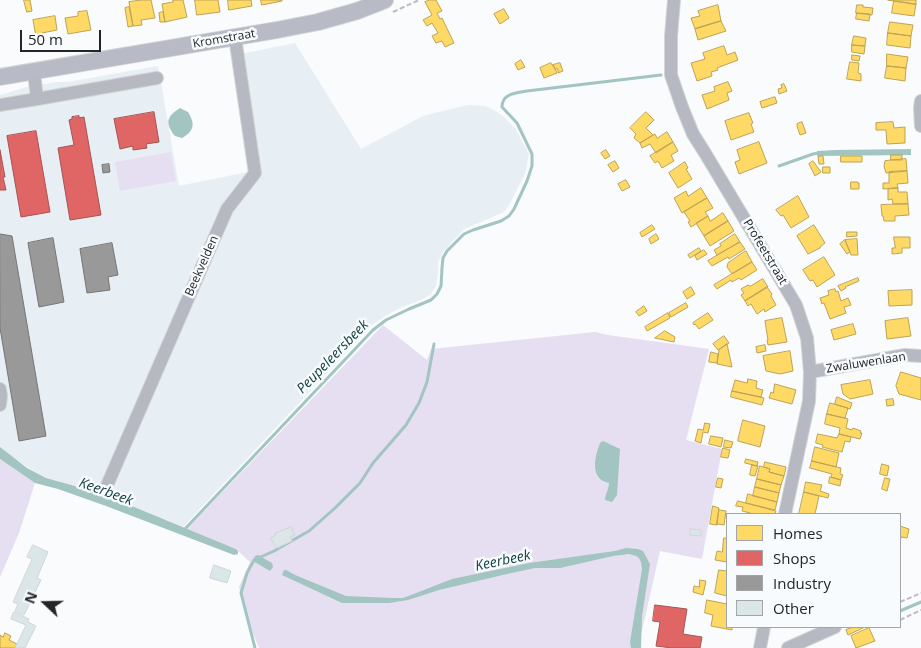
<!DOCTYPE html>
<style>
body{margin:0}
#map{position:relative;width:921px;height:648px;overflow:hidden;background:#f9fbfd;font-family:"Open Sans",sans-serif}
canvas{display:block}
.legend{position:absolute;left:726px;top:513px;width:175px;height:115px;box-sizing:border-box;background:#f8fbfe;border:1px solid #a3a6a8;margin:0;padding:6px 9px;list-style:none;font-size:15px;color:#232628}
.legend li{display:flex;align-items:center;gap:10px;height:25px}
.legend b{width:25px;border:1px solid #a3a6a8}
.north{position:absolute;left:20px;top:578px;width:50px;height:50px;-webkit-text-stroke:4px #f8fbfe;paint-order:stroke;rotate:291deg;font-size:14px;font-weight:700;line-height:20px;text-align:center;color:#232628}
.north::after{content:'';display:block;margin:auto;width:18px;height:22px;background:#232628;clip-path:polygon(50% 0,100% 100%,50% 72%,0 100%)}
.scale{position:absolute;left:20px;top:30px;width:81px;height:22px;box-sizing:border-box;border:2px solid #232628;border-top:0;padding-left:6px;font-size:15px;line-height:18px;white-space:nowrap;color:#232628;-webkit-text-stroke:4px #f8fbfe;paint-order:stroke}
</style>
<div id="map">
<canvas width="921" height="648"></canvas>
<ul class="legend">
<li><b style="height:14px;background:#ffd966"></b>Homes</li>
<li><b style="height:14px;background:#e06666"></b>Shops</li>
<li><b style="height:14px;background:#999"></b>Industry</li>
<li><b style="height:14px;background:#dbe6e9"></b>Other</li>
</ul>
<div class="north">N</div>
<div class="scale">50 m</div>
</div>
<script>
const g = document.querySelector('canvas').getContext('2d');
g.lineJoin = 'round';
function fillPath(path, color) {
  g.fillStyle = color;
  g.fill(path, 'evenodd');
}
function stroke(path, color, width, dash) {
  g.strokeStyle = color;
  g.lineWidth = width;
  g.lineCap = dash ? 'butt' : 'round';
  g.setLineDash(dash || []);
  g.stroke(path);
}
function label(font, color, halo, rows, align = 'center') {
  g.font = font + ' "Open Sans",sans-serif';
  g.lineWidth = 5;
  g.setLineDash([]);
  g.textBaseline = 'middle';
  g.strokeStyle = halo;
  g.fillStyle = color;
  for (const [text, x, y, turn = 0] of rows) {
    g.save();
    g.translate(x, y);
    g.rotate((+turn || 0) * Math.PI / 180);
    g.textAlign = isNaN(turn) ? turn : align;
    if (halo) g.strokeText(text, 0, 0);
    g.fillText(text, 0, 0);
    g.restore();
  }
}
const built = new Path2D(`
 M295,43L361,149L423,116L468,105L485,106L494,110L503,116L515,128L529,154L525,174L509,205L504,212L464,229L443,252L438,262V273L436,286L431,294L423,299L400,308L385,316L372,325L183,527L80,488L46,478L35,472L0,449V95L27,87L57,82H68L158,66L179,186L248,172L231,56Z`);
const green = new Path2D(`
 M171,152L176,181L120,191L115,162Z
 M383,325L427,360L431,349L595,332L608,335L709,349L686,440L722,449L702,559L660,551L638,648H259L252,631L239,587L250,562L236,549L187,529Z
 M0,459L35,483L19,533L0,577Z`);
const water = new Path2D(`
 M180,108L188,112C195,123 195,131 182,138L175,136C165,123 166,117 180,108Z
 M911,149V155L817,156V151L836,150Z
 M603,441L620,449L617,495L612,502L605,500C605,494 609,489 609,483C589,479 595,456 600,443Z
 M0,447L27,468L46,478L100,493L236,549L238,551V554L234,555L106,506L58,489L35,483L0,459Z
 M626,548L638,549L643,551L650,564L642,616L641,648H631L630,642L642,569L641,562L639,558L636,556L629,554L613,556L560,568H535L507,574L439,590L408,600L389,603H342L282,575L284,570H286L295,575L346,596L393,598H403L411,595L452,579L529,563L615,551Z
 M258,555L272,563L273,567L270,571L253,561L255,556Z`);
const homes = new Path2D(`
 M24,0H30L32,11L27,12Z
 M142,0H151L155,18L141,20L142,25L133,26L129,2Z
 M173,0H183L187,17L165,22L162,4L173,2Z
 M195,0H218L220,12L197,15Z
 M228,0H251L252,6L229,10Z
 M261,0H282V1L262,5Z
 M430,0H436L442,11L437,13L440,19L442,18L454,43L445,47L442,41L436,43L432,36L438,33L432,23L427,26L423,20L432,15L425,2Z
 M888,0H916V4Z
 M894,1L916,4L914,16L892,13Z
 M718,5L721,21L695,29L691,18L700,16L698,11Z
 M857,5H863V7L873,8L872,15L856,13Z
 M129,7L133,26L128,27L125,8Z
 M504,9L509,18L500,24L494,14Z
 M87,11L91,30L68,34L65,18L78,16V12Z
 M163,12L165,22H160L159,13Z
 M857,13L870,14L869,21L856,19Z
 M55,16L57,30L42,33L43,36L36,37L33,20Z
 M721,21L726,31L698,40L695,29Z
 M890,22L913,25L911,36L888,33Z
 M888,33L911,36L910,48L887,45Z
 M854,36L866,38L865,46L852,45Z
 M852,45L865,46L864,54L852,52Z
 M724,46L727,55L735,52L738,60L717,68L718,70L711,72L712,76L697,81L691,63L705,59L703,53Z
 M887,54L908,57L906,68L887,66Z
 M852,55L860,56L859,61L852,60Z
 M521,60L525,67L518,70L515,64Z
 M850,62L859,63L858,73L861,74V81L847,79Z
 M551,63L552,65H553L557,73L544,78L540,68Z
 M560,63L563,71L558,73V69H555L553,65Z
 M887,66L906,68L905,81L885,78Z
 M728,82L732,91L727,93L729,100L707,109L702,95L715,91L714,87Z
 M784,84L787,91L779,94L778,89L782,88L781,85Z
 M775,97L777,103L762,108L760,102Z
 M646,112L654,120L646,128L653,135L640,143L634,138L636,134L630,128Z
 M749,113L753,123L751,124L754,132L731,140L725,121Z
 M802,122L806,133L800,135L797,126V124Z
 M893,122L894,128L905,127V143L887,144L886,130H876V123Z
 M667,132L673,142L656,153L650,144L642,148L640,143L655,134L657,138Z
 M673,142L678,151L671,155L674,161L662,168L658,161L655,163L650,156Z
 M759,142L767,163L739,174L735,162L740,160L737,150Z
 M606,150L610,156L605,159L601,153Z
 M891,155H902V160H891Z
 M823,156L824,164H819L818,157Z
 M841,156H862V162H841Z
 M906,159L907,171L886,173L884,166L885,161Z
 M615,161L619,168L613,172L608,165Z
 M813,161L821,172L815,176L809,164Z
 M685,162L688,168L686,169L692,179L678,188L669,173Z
 M823,167H830V173H823Z
 M907,171L908,183L897,184L898,188L883,189V183H889V172Z
 M626,180L630,187L622,191L618,184Z
 M851,182H858V183H859V189H851Z
 M701,188L707,198L682,213L674,198L686,191L688,196Z
 M898,188V192H907L908,204H893L892,199L888,200V189Z
 M798,196L809,217L791,228L783,215L781,216L776,210Z
 M707,198L713,208L705,212L708,216L691,227L688,222L690,221L684,212Z
 M908,204L909,215L895,216V221H884L883,216H882L881,205Z
 M723,213L728,221L704,236L696,223L708,216L710,221Z
 M728,221L734,231L710,246L704,236Z
 M652,225L655,229L642,237L640,233Z
 M814,225L825,243L820,247V248L808,254L797,236Z
 M847,232H857V236L847,237Z
 M656,234L659,239L651,244L649,239Z
 M735,234L740,242L717,255L714,250L721,246L720,244Z
 M894,237H910V248H902V253L892,254V248H895Z
 M857,239L858,255H851L845,240Z
 M845,240L850,252L847,254L840,244Z
 M740,242L745,249L729,259L728,257L712,266L708,261Z
 M699,248L701,251L690,258L688,255Z
 M704,250L707,254L697,260L695,256Z
 M746,251L752,262L732,274L727,267L728,263Z
 M824,257L835,275L817,287L813,280L810,281L803,270Z
 M752,262L757,270L741,280L739,278L732,282L731,280L717,289L714,285Z
 M858,278L859,281L845,287L846,288L841,291L838,286Z
 M763,279L768,287L745,301L741,295L744,293L741,289L748,285L750,286Z
 M691,287L695,294L687,299L683,292Z
 M767,287L772,294L771,296L776,305L765,312L764,309L757,314L751,304L748,306L745,301Z
 M835,289L836,292L838,291L841,301L848,298L851,305L844,307L846,313L830,319L824,303L822,304L820,298L829,295L828,291Z
 M912,290V305L889,306L888,291Z
 M686,303L688,307L671,317L669,313Z
 M644,306L647,311L639,316L636,312Z
 M668,313L670,318L647,331L645,327Z
 M708,313L713,320L699,329L695,324L694,325L693,323Z
 M782,318L787,342L768,345L767,340H768L765,321Z
 M908,318L911,336L887,339L885,321Z
 M853,324L856,334L834,340L831,330Z
 M665,331L675,337L674,342L655,338Z
 M724,336L729,343L718,350L713,344Z
 M727,344L732,367L717,364L719,350Z
 M765,345L766,351L757,353L756,347Z
 M790,351L793,371L780,374L766,371L763,356Z
 M711,352L718,354L717,363L709,362Z
 M901,372L921,378V400L899,394L896,386Z
 M748,379L757,381L756,388L763,390L761,397L732,391L735,380L747,383Z
 M870,380L873,394L850,399L843,394L841,385Z
 M775,384L796,390L792,404L769,398L771,392L773,393Z
 M732,391L764,398L762,405L731,397Z
 M837,397L852,403L850,409L835,404Z
 M893,399L894,405L887,406L886,400Z
 M830,403L848,408L845,418L827,414Z
 M827,414L848,419L846,428L852,430L853,428L861,431L860,433H862L860,439L839,434L840,428L825,424Z
 M743,420L765,426L760,447L738,441Z
 M705,423L710,424L708,433L703,432L701,443L695,441L698,429L703,430Z
 M818,434L837,438L839,434L851,437L850,442L845,441L842,452L822,447L823,445L816,443Z
 M711,436L723,438L721,447L709,444Z
 M725,440L733,442L731,448L724,447Z
 M815,447L839,453L836,467L812,461Z
 M723,448L730,450L728,458L721,457Z
 M746,459L758,462L757,466L745,463Z
 M812,461L841,468L840,474L843,475L841,480L831,477L832,474L810,468Z
 M765,462L786,467L784,476L769,472L770,469L764,467Z
 M882,464L889,466L887,476L880,474Z
 M752,465L758,466L755,476L750,475Z
 M760,466L770,469L769,472L784,476L781,485L757,479Z
 M830,477L841,480L840,486L829,483Z
 M718,478L723,479L721,488L716,487Z
 M885,478L890,479L887,491L882,489Z
 M757,479L781,485L779,493L755,487Z
 M806,482L822,485L820,491L829,494L828,498L804,492Z
 M755,487L779,493L777,502L753,496Z
 M804,492L819,496L815,514H799Z
 M748,494L777,502L775,510L746,503Z
 M738,501L776,511L775,514H754L742,511L743,507L736,506Z
 M713,506L719,508L717,525L710,524Z
 M719,510L726,511L724,525L717,524Z
 M900,526L909,529L907,538L901,537L900,542Z
 M724,538H727V562L715,560L717,551L722,552Z
 M719,570L727,571V596L715,593Z
 M700,580L706,581L703,595L693,592L694,586L699,587Z
 M707,600L727,604V627H732V630L711,626L713,615L705,613Z
 M854,627H865L848,635L846,630Z
 M869,628L875,641L856,648L851,636Z
 M5,633L11,636L9,640L17,644L15,648H0V635L3,637Z`);
const shops = new Path2D(`
 M154,112L159,142L146,144L147,148L133,150V146L120,149L114,119Z
 M79,116V118L84,117L101,215L70,220L58,148L74,145L69,120L72,119V117Z
 M36,131L50,212L21,217L7,136Z
 M0,150L5,177H3L6,190H0Z
 M655,605L687,609L683,634L702,637L700,648H672L656,646L660,622L653,621Z`);
const industry = new Path2D(`
 M109,164L110,172L103,173L102,165Z
 M0,234L12,236L46,436L19,441L0,328Z
 M53,238L64,302L39,307L28,243Z
 M112,243L118,275L108,277L110,290L87,293L80,249Z`);
const stream = new Path2D(`
 M779,166L813,154L819,153
 M183,531L373,330L386,320L409,309L431,300L437,294L441,286L442,268L443,258L447,251L464,234L473,230L501,221L509,216L514,209L527,181L532,166V154L517,123L502,107C502,93 517,93 527,91L661,75
 M900,611L921,602
 M255,648L241,593L247,573L254,560L274,551L309,531L335,508L360,483L373,463L406,425L419,403L427,382L434,344`);
const building = new Path2D(`
 M291,527L295,535L290,537L292,541L277,548L270,538L276,535L275,534Z
 M691,529L701,530V536L690,535Z
 M33,545L48,552L37,578L41,580L24,615L15,611L18,604L13,602L32,559L27,557Z
 M214,565L231,571L227,583L210,578Z
 M14,612L29,619L28,622L36,626L25,648H15L26,625L11,619Z`);
const path = new Path2D(`
 M393,12L419,0
 M900,602L921,593
 M900,620L921,610`);
const minor = new Path2D(`
 M674,0L671,36V75L682,107L693,134L705,153L796,305L807,338L810,372L809,401L785,514
 M37,99L157,78
 M921,101L920,108L921,126
 M0,105L37,99L34,72
 M810,372L905,355L921,356
 M0,389L1,396L0,405
 M105,490L227,209L255,173L235,37
 M760,648L764,627
 M788,648L835,627`);
const major = new Path2D(`
 M0,77L277,30L318,22L357,11L385,0`);
const streetNames = [
 ["Kromstraat",224,39,-10],
 ["Profeetstraat",765,252,59],
 ["Beekvelden",202,266,-66],
 ["Zwaluwenlaan",866,363,-9]
];
const waterNames = [
 ["Peupeleersbeek",333,357,-46],
 ["Keerbeek",106,492,20],
 ["Keerbeek",503,561,-12]
];
fillPath(built, '#e7eef4');
fillPath(green, '#e6def1');
fillPath(water, '#a2c5c2');
fillPath(homes, '#ffd966');
stroke(homes, '#bda353', 1);
fillPath(shops, '#e06666');
stroke(shops, '#a75353', 1);
fillPath(industry, '#999');
stroke(industry, '#767677', 1);
stroke(stream, '#a2c5c2', 3);
fillPath(building, '#dbe6e9');
stroke(building, '#d2d5d6', 1);
stroke(minor, '#d3d5d6', 14);
stroke(major, '#d3d5d6', 18);
stroke(path, '#babcc2', 2, [5, 2.5]);
stroke(minor, '#b6b8c2', 12);
stroke(major, '#b8bac5', 16);
label('12px', '#232628', '#f8fbfe', streetNames);
label('italic 14px', '#13413e', '#f8fbfe', waterNames);
</script>
